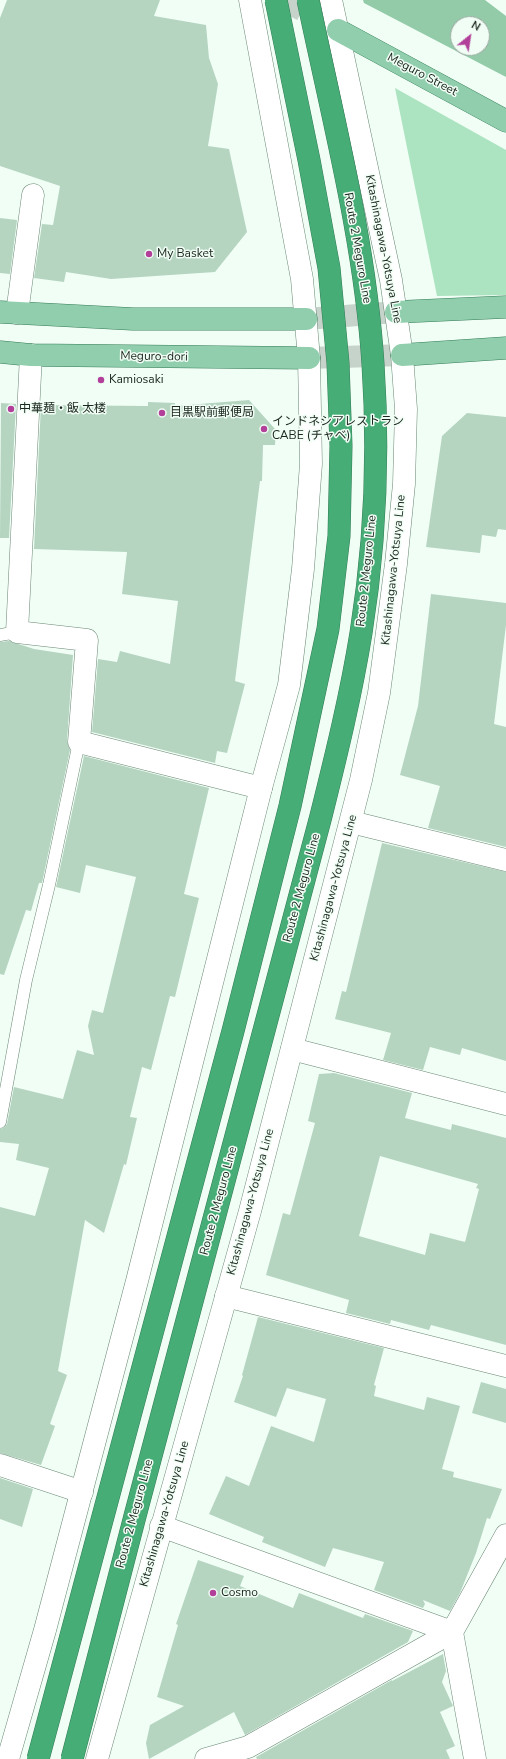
<!DOCTYPE html>
<meta charset="utf-8">
<style>
body{margin:0}
#map{position:relative;width:506px;height:1759px;overflow:hidden;background:#f1fef5;font-family:"Nunito Sans",sans-serif}
canvas{display:block}
.north{position:absolute;left:450px;top:16px;width:40px;height:40px;box-sizing:border-box;background:#f1fef5;border:1px solid #9ba79f;border-radius:50%;rotate:30deg;font-size:11px;font-weight:700;line-height:16px;text-align:center;color:#19251d}
.north::after{content:'';display:block;margin:auto;width:14px;height:18px;background:#b2409a;clip-path:polygon(50% 0,100% 100%,50% 72%,0 100%)}
</style>
<div id="map">
<canvas width="506" height="1759"></canvas>
<div class="north">N</div>
</div>
<script>
const g = document.querySelector('canvas').getContext('2d');
g.lineJoin = 'round';
function fillPath(path, color) {
  g.fillStyle = color;
  g.fill(path, 'evenodd');
}
function stroke(path, color, width, dash) {
  g.strokeStyle = color;
  g.lineWidth = width;
  g.lineCap = dash ? 'butt' : 'round';
  g.setLineDash(dash || []);
  g.stroke(path);
}
function label(font, color, halo, rows, align = 'center') {
  g.font = font + ' "Nunito Sans","Noto Sans JP",sans-serif';
  g.lineWidth = 3;
  g.setLineDash([]);
  g.textBaseline = 'middle';
  g.strokeStyle = halo;
  g.fillStyle = color;
  for (const [text, x, y, turn = 0] of rows) {
    g.save();
    g.translate(x, y);
    g.rotate((+turn || 0) * Math.PI / 180);
    g.textAlign = isNaN(turn) ? turn : align;
    if (halo) g.strokeText(text, 0, 0);
    g.fillText(text, 0, 0);
    g.restore();
  }
}
const green = new Path2D(`
 M395,88L506,150V295L437,296Z`);
const forest = new Path2D(`
 M363,0H485L506,16V77L364,3ZM458,24H482V48H458Z`);
const building = new Path2D(`
 M7,0H160L154,16L206,25L209,58L218,84L208,146L229,149L247,232L215,272L111,279L66,272L64,282L34,278L42,224L53,225L60,186L0,166V18Z
 M0,218L17,220L10,274L0,273Z
 M249,400L276,430L275,445H263L262,481H260L235,681L245,684L227,753L217,751L215,763L92,732L98,659L117,662L120,651L170,664L178,601L122,594L127,552L34,549L41,405L148,406V402L175,403V406Z
 M1,403L16,404L9,538H0Z
 M467,413L506,417V530L498,529L496,537L482,535L480,553L426,547L442,436Z
 M431,594L506,603V625L494,724L506,727V847L428,828L440,786L400,775L418,706Z
 M9,641L34,649L73,655L67,741L70,750L42,883H39L31,911L26,910L4,975L0,974V642Z
 M84,756L209,788L184,894L199,898L175,997L170,996L151,1070L142,1067L130,1117L137,1118L126,1165L124,1164L104,1233L85,1220L58,1371L67,1375L50,1424L55,1426L41,1465L0,1453V1207L35,1216L49,1168L16,1160L19,1144L0,1142V1129L5,1127L7,1124L14,1087L63,1099L77,1050L94,1055L88,1026L92,1010L103,1013L136,877L86,865L80,893L56,887Z
 M382,843L506,872V1061L462,1048L460,1055L430,1047L423,1070L383,1060L391,1033L335,1019L342,991L346,992Z
 M334,1073L412,1093L405,1118L451,1130L452,1124L506,1138V1345L431,1325L429,1330L391,1320L390,1324L346,1313L349,1300L266,1275L283,1213L290,1215L315,1123L308,1121L319,1074ZM380,1156L478,1184L476,1188L479,1189L465,1242L430,1233L425,1255L359,1236Z
 M258,1317L384,1348L374,1385L376,1386L374,1396L424,1410L427,1397L460,1406L442,1469L454,1472L453,1477L502,1489L490,1519L487,1518L476,1553L460,1593L450,1611L423,1600L425,1604L423,1608L374,1590L384,1562L333,1548L325,1567L262,1542L264,1537L209,1514L226,1476L249,1486L271,1426L314,1442L326,1399L287,1388L276,1417L234,1402L243,1376L242,1375Z
 M481,1382L506,1389V1423L472,1413Z
 M0,1478L33,1489L22,1527L0,1519Z
 M198,1560L244,1576L240,1586L293,1608L299,1593L363,1618L365,1614L413,1631L408,1642L245,1735L234,1712L149,1759L146,1743L150,1725L184,1706L157,1697L178,1625L176,1624Z
 M443,1654L446,1671L442,1682L453,1706L440,1712L455,1746L446,1750L450,1759H257L256,1757L392,1680V1681Z`);
const primaryTunnel = new Path2D(`
 M283,0L324,22
 M306,319L396,312
 M309,358L402,355`);
const lane = new Path2D(`
 M0,635L17,632
 M0,1122L26,980L49,885L79,742`);
const street = new Path2D(`
 M17,313L33,195
 M31,355L17,632L87,640L79,742L261,788
 M351,822L506,860
 M292,1049L506,1104
 M226,1296L506,1366
 M0,1465L82,1492
 M161,1526L452,1632
 M452,1632L475,1759
 M206,1759L248,1747L452,1632L506,1535`);
const secondary = new Path2D(`
 M8,1759L45,1630L137,1281L261,788L289,685L303,569L311,464L309,358L302,279L250,0
 M97,1759L250,1211L361,780L379,693L396,564L404,484L406,409L402,355L391,280L331,0`);
const primary = new Path2D(`
 M338,30L506,121
 M0,312L133,319H306
 M396,312L506,307
 M0,352L31,355L309,358
 M402,355L506,348`);
const highwayBridge = new Path2D(`
 M38,1759L233,1031L290,806L328,629L339,536L341,446L338,363L329,268L309,160L276,0
 M72,1759L135,1516L321,816C336,756 351,695 361,633C375,545 379,453 373,364C365,241 333,120 308,0`);
const markers = [
 [149,254,4,"#b2409a"],
 [101,380,4,"#b2409a"],
 [11,409,4,"#b2409a"],
 [162,413,4,"#b2409a"],
 [264,429,4,"#b2409a"],
 [213,1593,4,"#b2409a"]
];
const streetNames = [
 ["Meguro Street",422,75,28],
 ["Route 2 Meguro Line",357,248,80],
 ["Kitashinagawa-Yotsuya Line",383,249,79],
 ["Meguro-dori",154,357,1],
 ["Kitashinagawa-Yotsuya Line",394,570,-84],
 ["Route 2 Meguro Line",367,571,-84],
 ["Route 2 Meguro Line",302,888,-75],
 ["Kitashinagawa-Yotsuya Line",334,888,-75],
 ["Route 2 Meguro Line",219,1201,-75],
 ["Kitashinagawa-Yotsuya Line",251,1202,-75],
 ["Route 2 Meguro Line",135,1514,-75],
 ["Kitashinagawa-Yotsuya Line",165,1514,-74]
];
const poiNames = [
 ["My Basket",157,254],
 ["Kamiosaki",109,380],
 ["中華麺・飯 太楼",19,409],
 ["目黒駅前郵便局",170,413],
 ["インドネシアレストラン",272,422],
 ["CABE (チャベ)",272,436],
 ["Cosmo",221,1593]
];
fillPath(green, '#ace3c0');
fillPath(forest, '#93cba9');
fillPath(building, '#b5d5c1');
stroke(primaryTunnel, '#c6d3ca', 22, [22, 11]);
stroke(lane, '#698774', 13);
stroke(street, '#698774', 23);
stroke(secondary, '#698774', 23);
stroke(primary, '#367d58', 23);
stroke(lane, '#fff', 12);
stroke(street, '#fff', 22);
stroke(secondary, '#fff', 22);
stroke(primary, '#90cead', 22);
stroke(highwayBridge, '#367d58', 23, []);
stroke(highwayBridge, '#46ad77', 22);
for (const [x, y, r, color] of markers) {
  const dot = new Path2D();
  dot.arc(x, y, r, 0, 2 * Math.PI);
  g.fillStyle = color;
  g.fill(dot);
  stroke(dot, '#f1fef5', 1.5);
}
label('12px', '#19251d', '#f1fef5', streetNames);
label('12px', '#19251d', '#f1fef5', poiNames, 'left');
</script>
